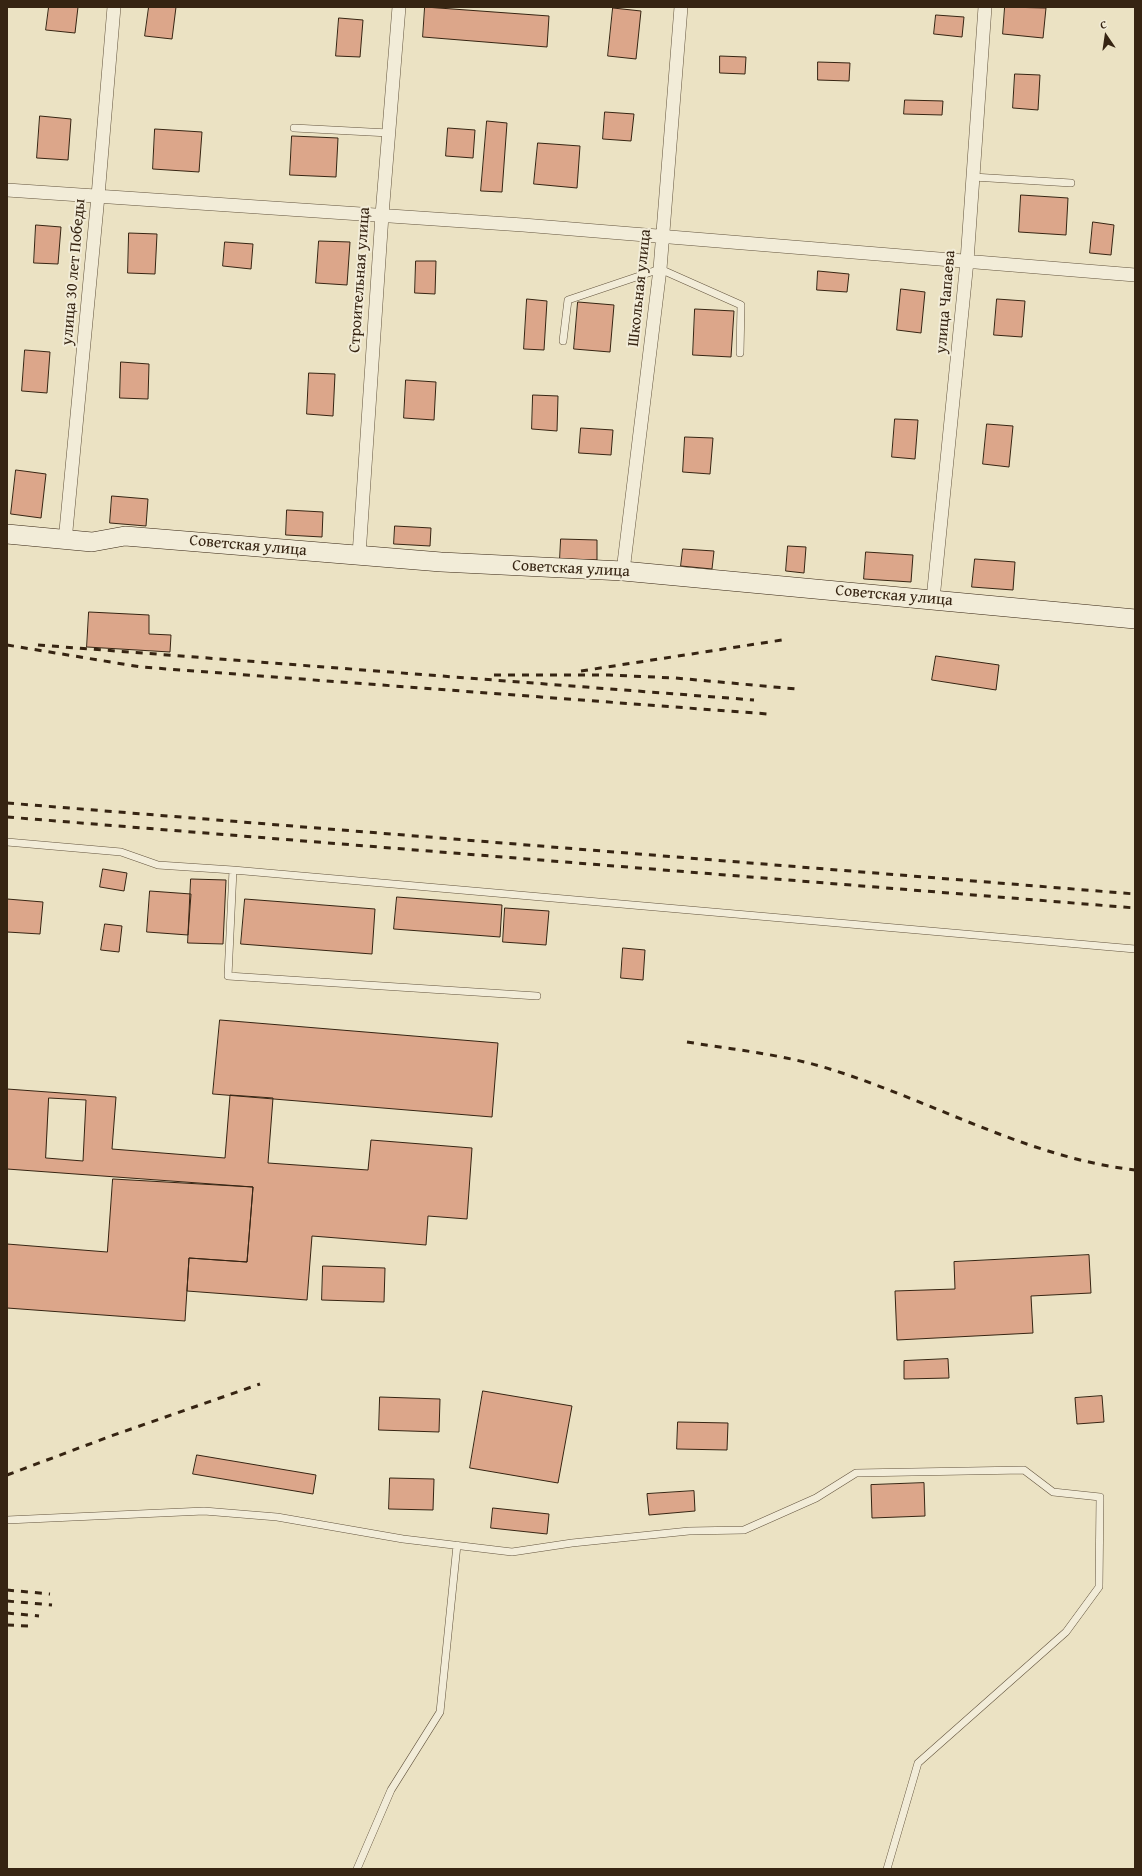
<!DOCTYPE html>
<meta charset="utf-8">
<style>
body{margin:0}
#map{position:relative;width:1142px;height:1876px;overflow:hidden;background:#ebe2c3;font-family:"Gentium Book Plus",serif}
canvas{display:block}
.frame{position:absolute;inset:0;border:8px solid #362412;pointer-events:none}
.north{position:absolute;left:1086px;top:16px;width:40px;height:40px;-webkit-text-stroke:3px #f2ecd8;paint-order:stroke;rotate:347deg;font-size:11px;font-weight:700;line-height:16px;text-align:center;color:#362412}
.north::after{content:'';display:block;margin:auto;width:14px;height:18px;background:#362412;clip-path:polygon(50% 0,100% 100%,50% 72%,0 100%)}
</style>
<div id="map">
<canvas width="1142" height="1876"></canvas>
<div class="frame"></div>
<div class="north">С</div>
</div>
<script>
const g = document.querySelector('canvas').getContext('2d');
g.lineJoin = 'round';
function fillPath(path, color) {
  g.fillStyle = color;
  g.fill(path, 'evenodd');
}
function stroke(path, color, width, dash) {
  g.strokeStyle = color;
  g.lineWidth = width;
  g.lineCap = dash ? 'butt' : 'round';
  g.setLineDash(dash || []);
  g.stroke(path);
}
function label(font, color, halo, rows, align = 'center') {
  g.font = font + ' "Gentium Book Plus",serif';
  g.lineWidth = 4;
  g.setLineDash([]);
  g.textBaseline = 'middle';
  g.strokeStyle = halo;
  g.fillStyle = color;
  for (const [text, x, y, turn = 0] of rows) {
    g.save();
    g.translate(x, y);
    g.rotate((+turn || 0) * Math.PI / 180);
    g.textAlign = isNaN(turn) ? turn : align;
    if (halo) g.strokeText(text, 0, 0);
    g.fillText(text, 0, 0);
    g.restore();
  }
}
const building = new Path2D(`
 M49,7H78L75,33L46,30Z
 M149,7H176L172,39L145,36Z
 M425,7L549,16L547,47L423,37Z
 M1005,7L1046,8L1043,38L1003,34Z
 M613,8L641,11L636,59L608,56Z
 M936,15L964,17L962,37L934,34Z
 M339,18L363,20L360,57L336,56Z
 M720,56L746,57L745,74L720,73Z
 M818,62L850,63L849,81L818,80Z
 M1015,74L1040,75L1038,110L1013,108Z
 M905,100L943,101L942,115L904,114Z
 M605,112L634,114L631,141L603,139Z
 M40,116L71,119L68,160L37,158Z
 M487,121L507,123L502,192L481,191Z
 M448,128L475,130L473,158L446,156Z
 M155,129L202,132L199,172L153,169Z
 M292,136L338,138L336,177L290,175Z
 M538,143L580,146L577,188L534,184Z
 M1021,195L1068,198L1066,235L1019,232Z
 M1093,222L1114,225L1111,255L1090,253Z
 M36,225L61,227L58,264L34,263Z
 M129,233L157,234L155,274L128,273Z
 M319,241L350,242L347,285L316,283Z
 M225,242L253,244L251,269L223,266Z
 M416,261H436L435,294L415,293Z
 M818,271L849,274L847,292L817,290Z
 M901,289L925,292L921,333L897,330Z
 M527,299L547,301L544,350L524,349Z
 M997,299L1025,301L1022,337L994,335Z
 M578,302L614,305L610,352L574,349Z
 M695,309L734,311L731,357L693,355Z
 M25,350L50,352L47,393L22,391Z
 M121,362L149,364L148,399L120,398Z
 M309,373L335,374L333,416L307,414Z
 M406,380L436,382L434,420L404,418Z
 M533,395L558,396L557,431L532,429Z
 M895,419L918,420L915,459L892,457Z
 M987,424L1013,426L1009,467L983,464Z
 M581,428L613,430L611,455L579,453Z
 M685,437L713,438L710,474L683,472Z
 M16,470L46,474L41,518L11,514Z
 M112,496L148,499L146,526L110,523Z
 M287,510L323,512L322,537L286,535Z
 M395,526L431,528L430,546L394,544Z
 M561,539L597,540V560L560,559Z
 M788,546L806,547L804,573L786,571Z
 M683,549L714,551L712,569L681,566Z
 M866,552L913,555L911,582L864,579Z
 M975,559L1015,562L1013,590L972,587Z
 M89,612L149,615V634L171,635L170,652L87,647Z
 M936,656L999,665L996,690L932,680Z
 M103,869L127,873L124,891L100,887Z
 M191,879L226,880L223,944L188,943Z
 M150,891L191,894L188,935L147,932Z
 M397,897L502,905L500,937L394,929Z
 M7,899L43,902L40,934L7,932Z
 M245,899L375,909L372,954L241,944Z
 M505,908L549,911L546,945L503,942Z
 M105,924L122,926L119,952L101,950Z
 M623,948L645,950L643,980L621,978Z
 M220,1020L498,1043L492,1117L213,1094Z
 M7,1089L116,1097L112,1149L225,1158L230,1095L273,1098L268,1163L368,1170L371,1140L472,1148L467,1219L428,1216L426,1245L312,1236L307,1300L187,1291L189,1258L247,1262L253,1187L7,1169Z
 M49,1098L86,1100L83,1161L46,1158Z
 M113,1179L253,1187L247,1262L189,1258L185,1321L7,1308V1244L107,1252Z
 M1089,1255L1091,1293L1031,1296L1033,1333L897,1340L895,1291L955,1289L954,1262Z
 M323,1266L385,1268L384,1302L322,1300Z
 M948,1359L949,1378L904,1379V1361Z
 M483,1391L572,1406L558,1483L470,1468Z
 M1102,1396L1104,1422L1077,1424L1075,1398Z
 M380,1397L440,1399L439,1432L379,1430Z
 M678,1422L728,1423L727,1450L677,1449Z
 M197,1455L316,1475L313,1494L193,1474Z
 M390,1478L434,1479L433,1510L389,1509Z
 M924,1483L925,1516L872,1518L871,1485Z
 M694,1491L695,1511L649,1515L647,1494Z
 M493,1508L549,1514L547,1534L491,1528Z`);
const lane = new Path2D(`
 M294,128L389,133
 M973,177L1071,183
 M563,341L568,300L660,269L741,305L740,353
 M7,842L121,852L158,865L233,870L1135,949
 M233,870L228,976L537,996
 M7,1520L204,1511L277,1517L403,1539L512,1552L572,1543L689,1531L744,1530L816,1498L856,1473L1024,1470L1053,1492L1100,1497L1099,1587L1066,1632L918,1763L887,1869
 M357,1869L391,1790L440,1712L457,1545`);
const street = new Path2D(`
 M7,190L523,225L1135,275
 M65,541L98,196L114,7
 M359,555L382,215L399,7
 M623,571L660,269L681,7
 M933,599L967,261L985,7`);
const secondary = new Path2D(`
 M7,534L92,542L125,536L441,562L623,571L1135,619`);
const rail = new Path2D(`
 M7,645L141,667L768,714
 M38,645L754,700
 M581,671L782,640
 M494,675H609L675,678L797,689
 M7,803L1135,894
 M7,817L1135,908
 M687,1042C737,1050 788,1055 836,1071C936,1103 1030,1158 1135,1170
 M7,1475L111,1436L260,1384
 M7,1590L50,1594
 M7,1601L52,1605
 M7,1613L39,1616
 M7,1625L28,1626`);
const streetNames = [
 ["улица 30 лет Победы",74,272,-85],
 ["Строительная улица",360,280,-86],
 ["Школьная улица",640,288,-84],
 ["улица Чапаева",946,302,-85],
 ["Советская улица",248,546,5],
 ["Советская улица",571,569,3],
 ["Советская улица",894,596,5]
];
fillPath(building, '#dca68a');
stroke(building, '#362412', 1);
stroke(lane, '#63543e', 8);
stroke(street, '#63543e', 14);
stroke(secondary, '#362412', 20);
stroke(lane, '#f2ecd8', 7);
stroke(street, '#f2ecd8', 13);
stroke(secondary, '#f2ecd8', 19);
stroke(rail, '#362412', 3, [7, 7]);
label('16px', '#362412', '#f2ecd8', streetNames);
</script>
